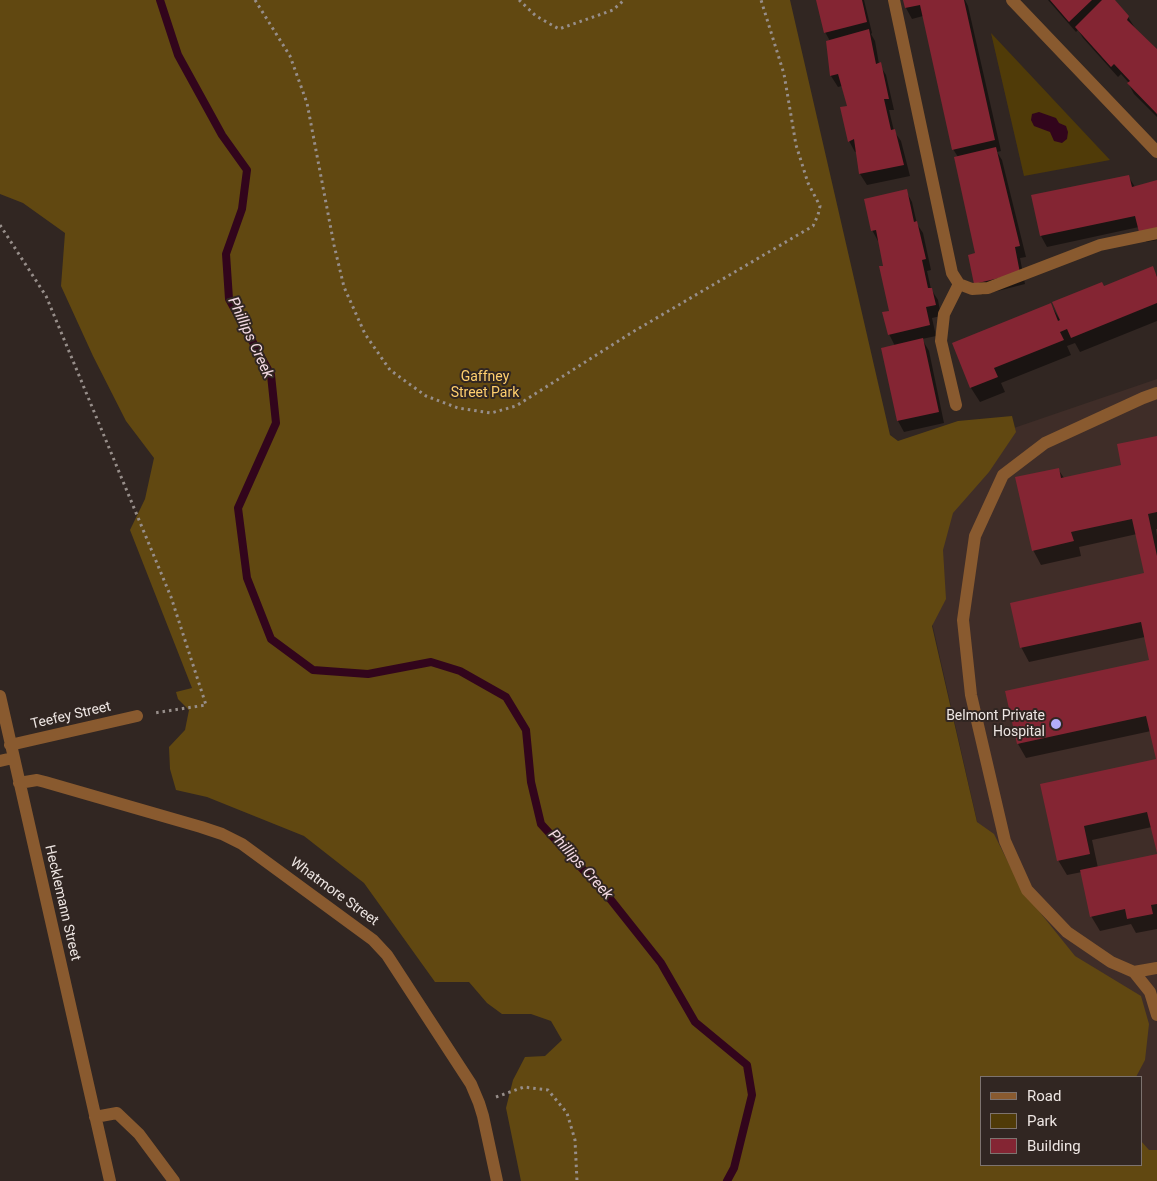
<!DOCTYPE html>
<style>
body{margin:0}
#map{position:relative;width:1157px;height:1181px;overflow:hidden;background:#312622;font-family:Roboto,sans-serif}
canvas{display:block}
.legend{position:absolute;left:980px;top:1076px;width:162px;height:90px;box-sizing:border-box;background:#312622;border:1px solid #7d736f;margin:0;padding:6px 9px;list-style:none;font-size:15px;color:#eee6e3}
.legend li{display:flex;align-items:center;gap:10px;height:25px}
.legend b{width:25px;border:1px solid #7d736f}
</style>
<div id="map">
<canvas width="1157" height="1181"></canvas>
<ul class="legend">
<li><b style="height:6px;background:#895a2f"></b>Road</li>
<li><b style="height:14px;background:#503b08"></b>Park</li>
<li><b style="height:14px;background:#842533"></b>Building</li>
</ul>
</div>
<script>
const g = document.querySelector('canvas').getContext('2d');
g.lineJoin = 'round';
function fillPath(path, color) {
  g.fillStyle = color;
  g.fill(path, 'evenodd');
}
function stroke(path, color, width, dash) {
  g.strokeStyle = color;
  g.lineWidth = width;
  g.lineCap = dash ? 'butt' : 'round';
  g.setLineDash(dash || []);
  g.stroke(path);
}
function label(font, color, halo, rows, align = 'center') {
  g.font = font + ' Roboto,sans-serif';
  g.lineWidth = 4;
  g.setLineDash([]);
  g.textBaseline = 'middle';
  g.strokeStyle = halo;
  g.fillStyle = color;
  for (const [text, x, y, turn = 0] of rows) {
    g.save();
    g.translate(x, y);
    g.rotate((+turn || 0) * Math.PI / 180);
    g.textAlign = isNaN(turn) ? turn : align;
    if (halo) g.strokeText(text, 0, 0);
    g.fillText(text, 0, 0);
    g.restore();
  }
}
const built = new Path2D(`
 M1157,379V1181L1141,1165V1077H1035L897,468Z`);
const green = new Path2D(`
 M991,33L1110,160L1024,176Z`);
const forest = new Path2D(`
 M0,0H790L890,435L898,441L958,421L1012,416L1016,432L989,472L953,513L943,550L946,599L932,626L977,822L994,834L1022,890L1075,956L1141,996L1149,1024L1145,1060L1136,1077H981V1165H1141V1141L1149,1150H1157V1181H521L506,1108L513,1080L525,1057L545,1056L562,1040L551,1021L531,1014H502L487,1003L469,982H435L364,883L304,836L207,797L176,790L170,769L169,747L185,730L189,710L178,699L176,692L192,688L130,530L145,499L154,458L126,421L93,356L61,286L65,233L23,203L0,194Z`);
const water = new Path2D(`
 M1039,112L1056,118L1059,123L1066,126L1068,132L1067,139L1062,143L1054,141L1050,132L1034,126L1031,120L1032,114Z`);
const shadow = new Path2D(`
 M817,0H864L872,33L871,34L875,41L879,64L886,75L894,110H889L894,131L901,141L910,176L867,185L860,174L857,151L855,152L849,141L848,108L842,86L838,87L831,76L827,42L830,41L825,32Z
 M904,0H965L968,6L1001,151L997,152L1002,160L1026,257L1020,258L1025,284L982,295L975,284L977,254L958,157L953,149L923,16L912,19L906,8Z
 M1048,0H1113L1128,17L1135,28L1157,50V117L1134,94L1128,83H1129L1121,74L1118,77L1083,38L1078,30L1076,32Z
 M1128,176L1135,187L1157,182V240L1146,242L1140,231L1139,227L1047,247L1041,236Z
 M906,191L912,202L917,224L923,233L931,270L927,271L931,289L938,300L941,316L932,318L936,336L922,339L929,351L944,423L904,432L898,421L882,348L895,346L889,334L890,312L885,266L879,241H878L872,230Z
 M1152,268L1157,276V321L1080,352L1075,343L1067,346L1071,355L1001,383L1005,392L980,402L971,388L954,344L1051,305L1060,320L1104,287Z
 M1157,437V529H1156L1157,536V759L1151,731L1026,758L1018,744L1150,661L1145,637L1029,662L1021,647L1146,574L1137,534L1079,547L1081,556L1041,565L1033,550L1058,469L1064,478L1123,466Z
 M1157,760V851L1152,827L1092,840L1098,868L1157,855V929L1136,933L1131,924L1100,931L1091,916L1082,872L1067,875L1058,860L1042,785Z`);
const stream = new Path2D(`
 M160,0L178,55L222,135L247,170L242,209L226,254L229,299L271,375L276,423L238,508L247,578L271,639L313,670L368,674L431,662L460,671L506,697L526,730L531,782L541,824L611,900L661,963L695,1022L747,1065L752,1095L734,1168L727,1181`);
const building = new Path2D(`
 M816,0H862L867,22L824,33Z
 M903,0H964L995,140L952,150L920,5L905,8Z
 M1050,0H1092L1069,22Z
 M1102,0H1115L1129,16L1127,20L1157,49V114L1127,83L1130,81L1114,64L1111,67L1075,27Z
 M869,29L876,64L881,62L889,99H884L891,130L895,129L904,165L859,174L854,139L848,142L840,107L847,106L838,74L830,76L826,41Z
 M996,147L1020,246L1015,247L1020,273L974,284L968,255L975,253L954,157Z
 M1129,175L1132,187L1157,180V228L1139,232L1135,216L1040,236L1031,195Z
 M907,189L914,222L917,221L926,259L922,260L928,288H932L936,305L926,307L930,325L888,335L882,312L889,311L879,266H883L876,230L871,231L864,199Z
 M1153,266L1157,277V303L1071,338L1067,329L1060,332L1064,340L994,368L998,377L970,388L952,343L1051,303L1058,321L1060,320L1052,302L1102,282L1104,286Z
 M923,338L939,412L897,421L881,348Z
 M1157,436V512L1148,514L1157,556V853L1147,812L1084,826L1090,854L1057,861L1040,784L1156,759L1146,716L1017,744L1005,691L1149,660L1141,622L1020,648L1010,603L1144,573L1132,519L1071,532L1074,541L1032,551L1015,477L1059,468L1061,478L1121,465L1117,444Z
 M1157,854V904L1151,905L1153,914L1127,919L1125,909L1090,917L1080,870Z`);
const path = new Path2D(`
 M255,0L290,56L307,103L334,245L344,287L365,334L390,370L426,396L458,408L491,413L516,406L631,333L813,226L818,215L820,206L808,183L796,145L784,74L761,0
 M519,0L536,16L559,29L613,10L624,0
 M0,225L46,296L171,597L206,705L154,713
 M496,1097L524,1087L548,1090L567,1113L575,1140L577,1181`);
const service = new Path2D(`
 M894,0L952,273L959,284L972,289L988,288L1100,245L1157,233
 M1012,0L1157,152
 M1157,393L1143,398L1045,443L1003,475L975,536L963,620L971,695L1005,841L1027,890L1067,932L1111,962L1134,972L1157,968
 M956,405L941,341L944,314L959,284
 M1134,972L1150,992L1157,1015`);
const minor = new Path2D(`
 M0,696L110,1181
 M10,745L137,716
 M0,761L13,758
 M19,783L37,780L45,782L201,827L222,834L242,844L373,940L387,955L471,1084L479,1103L483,1116L497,1181
 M95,1117L117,1113L139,1134L174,1181`);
const markers = [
 [1056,724,6,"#b2adf9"]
];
const parkNames = [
 ["Gaffney",485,377],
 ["Street Park",485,393]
];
const streetNames = [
 ["Teefey Street",71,716,-13],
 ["Whatmore Street",334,892,36],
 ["Hecklemann Street",62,903,77]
];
const poiNames = [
 ["Belmont Private",1045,716],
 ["Hospital",1045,732]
];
const waterNames = [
 ["Phillips Creek",250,338,65],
 ["Phillips Creek",580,865,48]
];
fillPath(built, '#3f2d28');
fillPath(green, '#503b08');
fillPath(forest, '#614811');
fillPath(water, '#32051c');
fillPath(shadow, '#0007');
stroke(stream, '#32051c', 8);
fillPath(building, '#842533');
stroke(path, '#978e8a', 3, [2.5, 4]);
stroke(service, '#895a2f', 12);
stroke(minor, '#895a2f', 12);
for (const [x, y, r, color] of markers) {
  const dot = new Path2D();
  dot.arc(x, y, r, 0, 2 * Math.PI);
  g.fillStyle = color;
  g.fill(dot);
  stroke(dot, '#312622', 2);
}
label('14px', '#ffcf6e', '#312622', parkNames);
label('14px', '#eee6e3', '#312622', streetNames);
label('14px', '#eee6e3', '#312622', poiNames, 'right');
label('italic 15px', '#f5dbe4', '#312622', waterNames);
</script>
